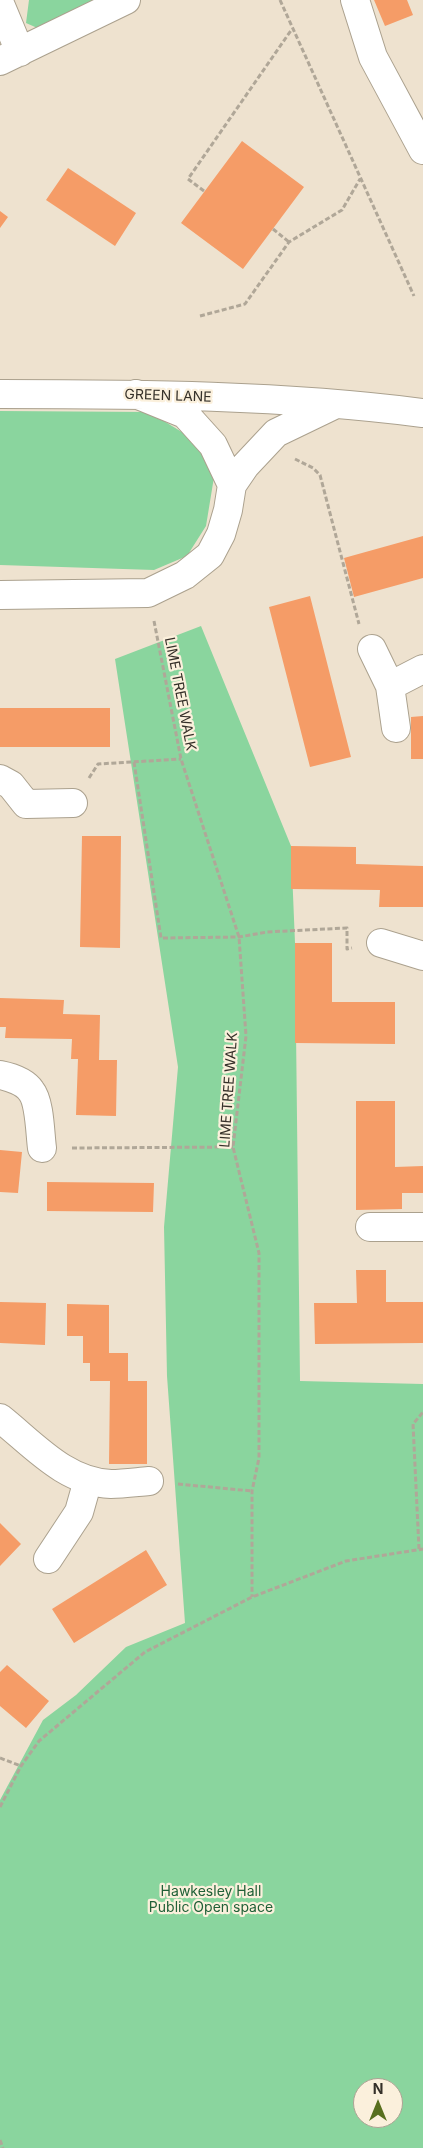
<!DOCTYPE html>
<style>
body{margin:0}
#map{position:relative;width:423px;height:2148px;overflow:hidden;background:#eee2cf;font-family:Inter,sans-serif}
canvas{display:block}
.north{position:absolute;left:353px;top:2078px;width:50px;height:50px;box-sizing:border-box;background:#fbf0dc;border:1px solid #aca394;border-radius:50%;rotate:0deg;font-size:14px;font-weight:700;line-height:20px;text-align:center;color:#353029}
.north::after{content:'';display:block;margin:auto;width:18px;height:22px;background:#586f1e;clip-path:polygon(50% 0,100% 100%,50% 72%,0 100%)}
</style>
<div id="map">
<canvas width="423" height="2148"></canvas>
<div class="north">N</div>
</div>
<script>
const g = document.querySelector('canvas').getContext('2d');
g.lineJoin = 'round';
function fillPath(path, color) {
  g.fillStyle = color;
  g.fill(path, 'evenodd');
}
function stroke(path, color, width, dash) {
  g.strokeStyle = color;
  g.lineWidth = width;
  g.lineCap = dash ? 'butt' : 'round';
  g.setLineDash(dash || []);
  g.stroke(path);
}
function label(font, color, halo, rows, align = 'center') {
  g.font = font + ' Inter,sans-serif';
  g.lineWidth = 4.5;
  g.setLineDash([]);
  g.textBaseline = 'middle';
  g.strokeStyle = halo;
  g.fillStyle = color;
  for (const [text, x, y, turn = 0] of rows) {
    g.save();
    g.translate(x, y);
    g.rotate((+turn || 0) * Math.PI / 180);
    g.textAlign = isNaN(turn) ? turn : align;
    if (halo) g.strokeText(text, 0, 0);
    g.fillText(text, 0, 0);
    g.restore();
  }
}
const green = new Path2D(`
 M29,0H102L42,30L26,23Z
 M0,411L149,412L195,440L214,477L206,526L187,556L154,570L0,565Z
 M201,626L291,846L295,943L300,1381L423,1384V2148H0V1800L43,1720L76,1695L126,1647L185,1623L167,1376L164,1227L178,1067L115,659ZM363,2088H393V2118H363Z`);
const building = new Path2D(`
 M374,0H407L413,15L385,26Z
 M242,141L304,187L243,269L181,223Z
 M68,168L136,213L115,246L46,200Z
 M0,211L8,217L0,228Z
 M423,536V578L354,597L344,558Z
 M310,596L351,757L310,767L269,607Z
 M0,708H110V747H0Z
 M423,716V759H411V717Z
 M82,836H121L120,948L80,947Z
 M291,846L356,847V864L423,866V907H379L380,890L291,889Z
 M295,943H332V1002H395V1044L295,1043Z
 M0,998L64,1000L63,1014L100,1015L99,1060H117L116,1116L76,1115L78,1059H71L72,1039L5,1038L6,1027H0Z
 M356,1101H395V1167L423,1166V1193H402V1209L356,1210Z
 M0,1150L22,1152L18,1193L0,1192Z
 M47,1182L154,1183L153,1212L47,1211Z
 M356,1270H386V1302H423V1343L315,1344L314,1303H357Z
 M0,1302L46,1303L45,1345L0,1343Z
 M67,1304L109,1305V1353H128V1381H147V1464H109L110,1381H90V1363H83V1336H67Z
 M0,1523L21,1544L0,1566Z
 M146,1550L167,1585L74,1643L52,1609Z
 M7,1665L49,1701L26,1728L0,1706V1672Z`);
const path = new Path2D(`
 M280,0L414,296
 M204,191L188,179L292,29
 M273,229L289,242
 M200,316L245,304L289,242L342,210L360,179
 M295,459L313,468L320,475L359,624
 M154,621L181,759L239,937L246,1036L233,1147L259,1253V1458L252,1491V1597
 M134,762L161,938L239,937L267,932L347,928V949L352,948
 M89,778L98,764L181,759
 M72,1148L233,1147
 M178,1484L252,1491
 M419,1549L413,1424L423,1412
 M0,1758L21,1766
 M0,1807L21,1766L39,1741L145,1652L252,1597L346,1561L423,1549
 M0,2140L3,2148`);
const minor = new Path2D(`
 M355,0L373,57L423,150
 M372,649L390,686L396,728
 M390,686L423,669
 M0,779L11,785L26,804L73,803
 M381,943L423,956
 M0,1075C10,1077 25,1082 31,1091C40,1102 40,1134 42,1148
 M370,1227H423
 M0,1418C34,1445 65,1482 111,1484C123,1484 137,1482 149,1481
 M48,1559L79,1512L88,1480`);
const tertiary = new Path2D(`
 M0,394C141,394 283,395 423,413
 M232,485L245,466L276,433L334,405
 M0,595L148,593L185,575L210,555L221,534L228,510L232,485L213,445L185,414L136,394`);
const trunk = new Path2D(`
 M0,4L20,52
 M0,61L126,0`);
const streetNames = [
 ["GREEN LANE",168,396,2],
 ["LIME TREE WALK",180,694,79],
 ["LIME TREE WALK",229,1090,-86]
];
const parkNames = [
 ["Hawkesley Hall",211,1892],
 ["Public Open space",211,1908]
];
fillPath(green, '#8ad59e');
fillPath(building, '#f59c67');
stroke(minor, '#aba18e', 30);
stroke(tertiary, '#aba18e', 30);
stroke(trunk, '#aba18e', 30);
stroke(path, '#b0a798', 3, [5, 2.5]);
stroke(minor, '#fff', 28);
stroke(tertiary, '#fff', 28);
stroke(trunk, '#fff', 28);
label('14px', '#353029', '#fbf0dc', streetNames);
label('14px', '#206037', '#fbf0dc', parkNames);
</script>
